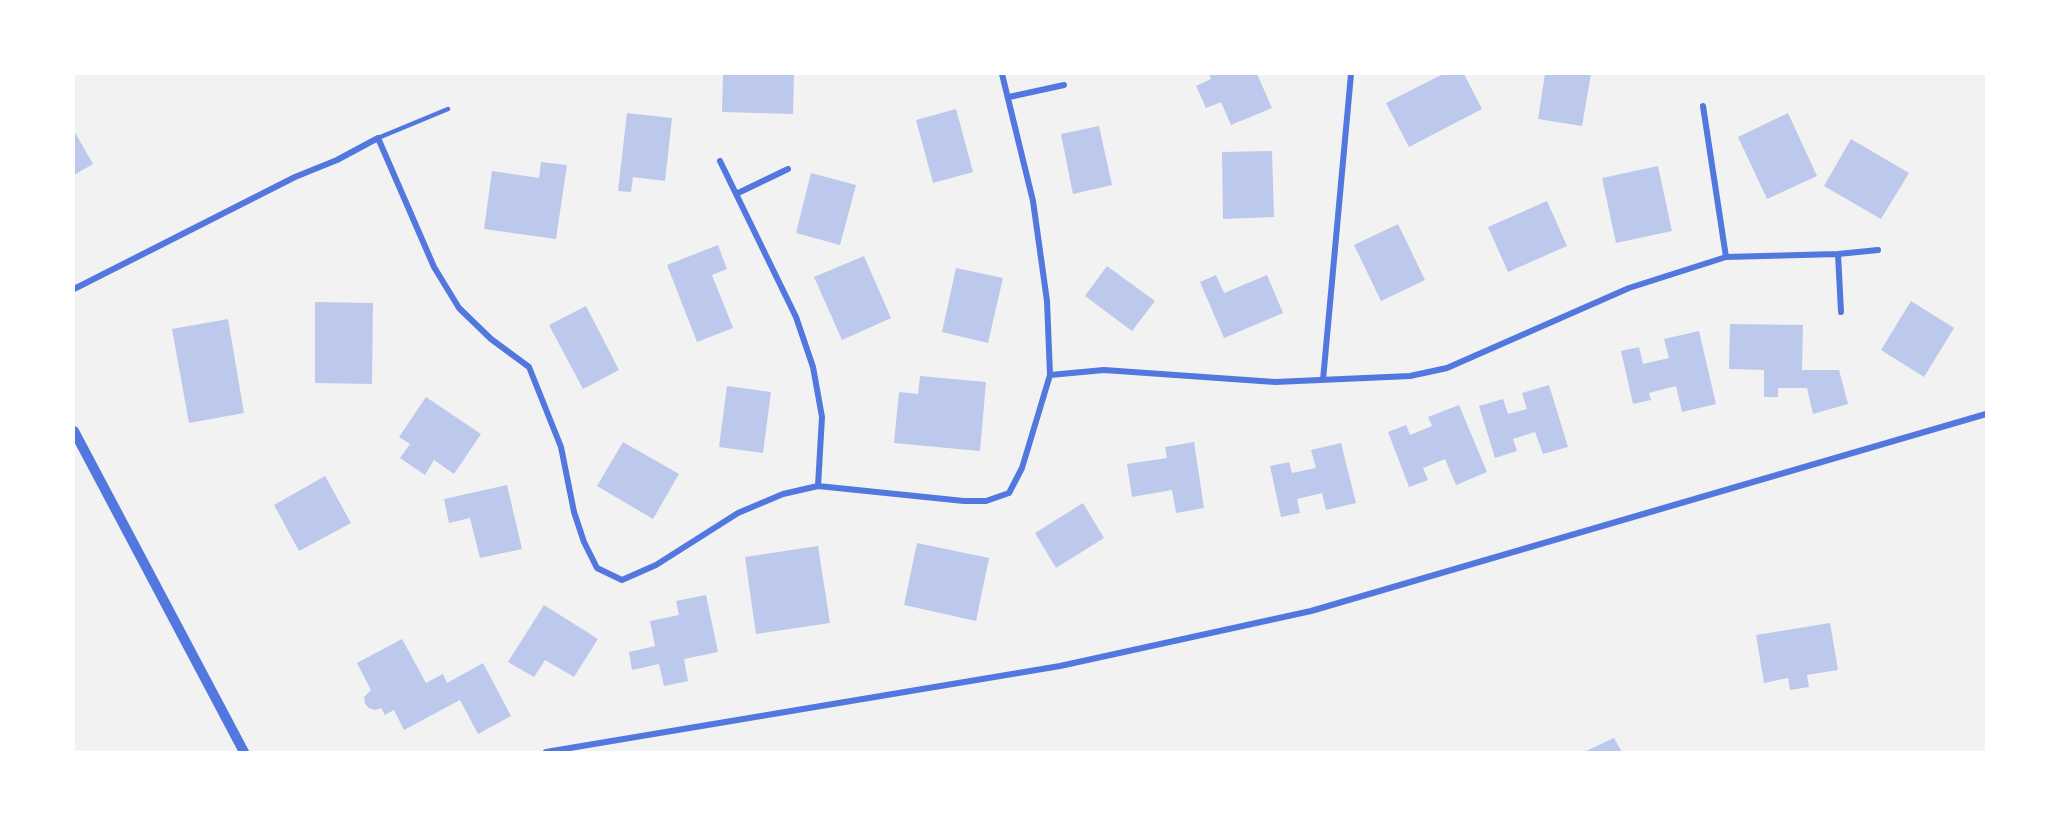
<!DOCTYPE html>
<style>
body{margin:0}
#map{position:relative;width:2060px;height:826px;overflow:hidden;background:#f2f2f2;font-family:"Nunito Sans",sans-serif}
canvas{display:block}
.frame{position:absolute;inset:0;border:75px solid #fff;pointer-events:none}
</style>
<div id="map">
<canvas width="2060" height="826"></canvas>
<div class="frame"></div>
</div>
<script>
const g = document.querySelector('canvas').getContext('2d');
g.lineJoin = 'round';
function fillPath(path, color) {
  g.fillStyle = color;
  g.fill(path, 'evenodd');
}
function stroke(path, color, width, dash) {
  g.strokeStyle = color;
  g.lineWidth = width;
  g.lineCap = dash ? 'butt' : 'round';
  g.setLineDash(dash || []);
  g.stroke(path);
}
const building = new Path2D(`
 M723,74H794L793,114L722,112Z
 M1209,74H1257L1272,108L1231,125L1221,102L1206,108L1196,86L1211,79Z
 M1443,74H1464L1482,109L1409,147L1386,103Z
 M1545,74H1591L1582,126L1538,119Z
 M956,109L973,172L933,183L916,120Z
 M627,113L672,118L665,181L633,177L631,192L618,191Z
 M1788,113L1817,176L1767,199L1738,137Z
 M1099,126L1112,185L1073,194L1061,134Z
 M74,131L93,164L74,175Z
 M1851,139L1909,173L1881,219L1824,186Z
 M1272,151L1274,217L1223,219L1222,152Z
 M541,162L567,165L556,239L484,229L492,171L539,178Z
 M1658,166L1672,231L1616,243L1602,178Z
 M811,173L856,185L840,245L796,233Z
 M1547,201L1567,246L1508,272L1488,227Z
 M1398,224L1425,280L1381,301L1354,245Z
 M718,245L727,269L712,275L733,328L697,342L667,265Z
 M864,256L891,318L842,340L814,277Z
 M1107,266L1155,301L1132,331L1085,296Z
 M956,268L1003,278L988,343L942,332Z
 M1216,275L1224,293L1267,275L1283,313L1224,338L1200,282Z
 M1911,301L1954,328L1924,377L1881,350Z
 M315,302L373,303L372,384L315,383Z
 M586,306L619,370L583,389L549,325Z
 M228,319L244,413L189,423L172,329Z
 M1730,324L1803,325L1802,370H1839L1848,404L1813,414L1807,388H1778V397H1764V370L1729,369Z
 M1699,331L1716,404L1682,412L1676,386L1649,393L1651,400L1633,404L1621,351L1639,347L1643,364L1669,358L1664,339Z
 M920,376L986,382L980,451L894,443L899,392L918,394Z
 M1549,385L1568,447L1543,454L1535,432L1513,439L1517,451L1495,458L1479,406L1503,399L1508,414L1527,409L1522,393Z
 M727,386L771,392L763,453L719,447Z
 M426,397L481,434L454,474L434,460L425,475L400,458L410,444L399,437Z
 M1459,405L1487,472L1456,485L1445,459L1423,468L1428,480L1409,487L1388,432L1406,425L1410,435L1432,426L1428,417Z
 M623,442L679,474L653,519L597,486Z
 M1194,442L1204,508L1176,513L1172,490L1132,497L1127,464L1167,458L1165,447Z
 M1341,443L1356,503L1326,510L1322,493L1297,499L1300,513L1281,517L1270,466L1289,462L1292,473L1316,468L1311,450Z
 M325,476L351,523L299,551L274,505Z
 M507,485L522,549L480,558L470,518L449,523L444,499Z
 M1083,503L1104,538L1056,568L1035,533Z
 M917,543L989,558L976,621L904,605Z
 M818,546L830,623L756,634L745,557Z
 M706,595L718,652L684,659L688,681L664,686L659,664L632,670L629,652L655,646L650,621L679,615L676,601Z
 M544,605L598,639L574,677L545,660L534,677L508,662Z
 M1830,623L1838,670L1807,675L1809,687L1790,690L1788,678L1764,683L1756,635Z
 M402,639L426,683L443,674L447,683L483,663L511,716L478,734L460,700L404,730L394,710L385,715L381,708L375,710L369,708L365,704L364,697L371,690L357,663Z
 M1614,738L1622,752H1584Z`);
const service = new Path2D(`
 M378,138L448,109`);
const minor = new Path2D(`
 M1009,97L1064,85
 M1703,106L1726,257
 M720,161L796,317L813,367L822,417L818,486
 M736,194L788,169
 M1838,254L1841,312
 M74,289L295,177L337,160L378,138L434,267L459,308L491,339L529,367L561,447L574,512L584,542L597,568L622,580L656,565L738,513L783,494L818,486L964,501H986L1009,493L1022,468L1050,375L1047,301L1033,201L1002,74
 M1050,375L1104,370L1275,382L1410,376L1447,368L1629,288L1726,257L1838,254L1878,250
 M1323,380L1351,74
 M546,752L1060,666L1311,611L1986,414`);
const tertiary = new Path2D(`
 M74,431L244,752`);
fillPath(building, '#bdc9ec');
stroke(service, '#5277de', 4.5);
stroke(minor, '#5277de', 6);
stroke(tertiary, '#5277de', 10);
</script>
